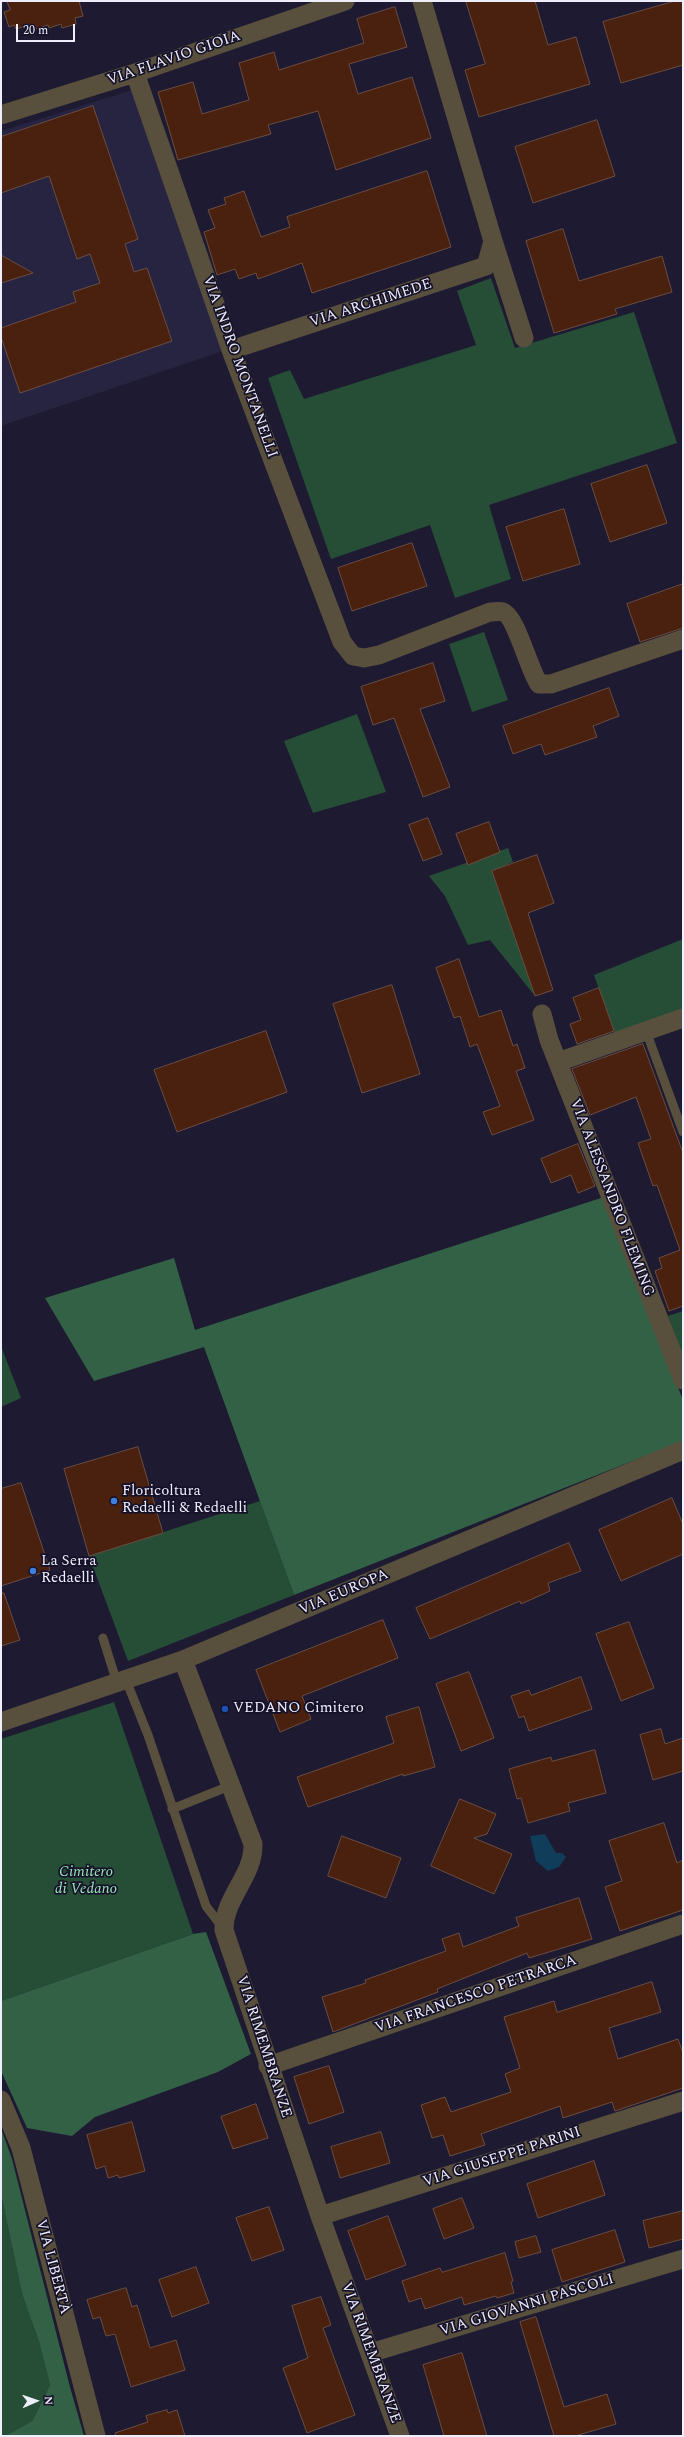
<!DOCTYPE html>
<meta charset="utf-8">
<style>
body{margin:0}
#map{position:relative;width:684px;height:2437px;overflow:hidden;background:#1d1a32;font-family:Spectral,serif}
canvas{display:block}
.frame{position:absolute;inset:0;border:2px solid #efeefc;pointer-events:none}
.north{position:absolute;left:16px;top:2381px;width:40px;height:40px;-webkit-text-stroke:3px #141128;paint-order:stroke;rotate:88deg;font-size:11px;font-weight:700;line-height:16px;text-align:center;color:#efeefc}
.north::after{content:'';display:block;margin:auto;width:14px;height:18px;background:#efeefc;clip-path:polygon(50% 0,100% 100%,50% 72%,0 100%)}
.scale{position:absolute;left:16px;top:24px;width:59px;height:18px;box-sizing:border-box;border:2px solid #efeefc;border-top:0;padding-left:5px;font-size:12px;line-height:14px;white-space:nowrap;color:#efeefc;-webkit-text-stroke:3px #141128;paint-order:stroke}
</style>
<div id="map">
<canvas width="684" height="2437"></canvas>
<div class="frame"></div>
<div class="north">N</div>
<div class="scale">20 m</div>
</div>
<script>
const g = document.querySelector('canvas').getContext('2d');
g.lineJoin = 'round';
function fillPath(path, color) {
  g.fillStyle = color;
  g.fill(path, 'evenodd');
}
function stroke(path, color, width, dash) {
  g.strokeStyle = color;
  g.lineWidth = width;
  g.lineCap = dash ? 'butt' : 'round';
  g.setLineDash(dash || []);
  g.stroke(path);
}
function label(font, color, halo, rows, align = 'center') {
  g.font = font + ' Spectral,serif';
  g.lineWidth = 3.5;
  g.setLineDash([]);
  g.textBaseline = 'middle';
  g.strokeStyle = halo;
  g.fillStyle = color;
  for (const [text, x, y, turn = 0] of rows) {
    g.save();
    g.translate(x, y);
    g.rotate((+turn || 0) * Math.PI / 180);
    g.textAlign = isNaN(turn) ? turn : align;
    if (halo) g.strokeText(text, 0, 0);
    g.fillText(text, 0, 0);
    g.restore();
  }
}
const built = new Path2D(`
 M132,90L223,351L1,426V131Z`);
const green = new Path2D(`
 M491,278L515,348L634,312L677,443L489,505L511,579L455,598L430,525L331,559L268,378L290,370L304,399L476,345L457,291Z
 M484,632L508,700L472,712L449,644Z
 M357,714L386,792L313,813L284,741Z
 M508,848L513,862L492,871L535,996L490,940L468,945L445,896L429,876Z
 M683,939V1010L615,1035L594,975Z
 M683,1311V1357L668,1316Z
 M1,1346L21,1398L1,1407Z
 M260,1501L294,1595L128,1661L89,1556Z
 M114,1702L193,1934L1,2001V1739Z
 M1,2194L22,2294L39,2342L50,2385L32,2421L5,2436H1Z`);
const forest = new Path2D(`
 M604,1197L683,1400V1441L294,1595L204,1347L94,1381L45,1298L174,1258L195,1330Z
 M206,1932L251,2054L218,2072L95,2117L72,2136L27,2128L1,2071V2001L193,1934Z
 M1,2128L12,2159L70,2387L84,2436H5L32,2421L50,2385L39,2342L22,2294L1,2194Z`);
const water = new Path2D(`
 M545,1834L556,1853H562L566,1857L559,1867L548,1871L536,1861L530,1836Z`);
const building = new Path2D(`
 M7,1H79L83,16L75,18L76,24L62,28L61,24L49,28L48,25L32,30L30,25L16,29L14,25L9,27L4,12L10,10Z
 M466,1H535L548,45L576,37L590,84L479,117L465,70L485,64Z
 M675,1H683V65L621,83L603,22Z
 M395,7L407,47L349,64L358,94L412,77L431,138L336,170L318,111L268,125L271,134L178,160L158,92L193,82L202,114L249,100L239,63L274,52L279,70L364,43L357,19Z
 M93,106L138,239L125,244L134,272L147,268L172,341L20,393L1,337V328L76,302L73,292L100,283L90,254L77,259L49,176L1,193V137Z
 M597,120L615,176L533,203L515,147Z
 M427,171L451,247L312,293L302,263L258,279L256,273L239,279L235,269L217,275L204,232L215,228L208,210L226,204L224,198L244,191L261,237L290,227L287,217Z
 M563,229L579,281L662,256L672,292L615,309L617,314L554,333L526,241Z
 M1,255L33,273L1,283Z
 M647,465L667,523L610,542L591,484Z
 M564,509L580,564L523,581L506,527Z
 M412,543L427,586L352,611L338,568Z
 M683,584V628L640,642L627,604Z
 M433,663L445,701L420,709L450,787L423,797L394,718L373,725L361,687Z
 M609,688L619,716L593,726L597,737L545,755L541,744L513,754L503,726Z
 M428,818L442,854L423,861L409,825Z
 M489,822L500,852L468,865L456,834Z
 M537,855L554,903L528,913L553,990L535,996L492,871Z
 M459,959L479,1017L501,1010L513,1046L517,1044L525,1068L516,1071L534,1120L492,1135L483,1112L500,1106L477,1044L470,1047L460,1016L454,1018L436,968Z
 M392,985L420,1074L362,1093L333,1004Z
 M599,988L614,1031L577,1044L570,1024L581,1020L573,998Z
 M266,1031L287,1092L177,1132L154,1070Z
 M643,1044L683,1153V1306L669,1311L655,1271L662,1268L659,1258L680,1250L657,1185L653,1186L638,1143L651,1139L636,1097L590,1115L572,1069Z
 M578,1144L595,1186L578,1193L571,1175L551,1183L541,1159Z
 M138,1447L163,1533L89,1556L64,1469Z
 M21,1483L50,1570L1,1586V1489Z
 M672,1498L683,1524V1554L621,1581L599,1530Z
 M569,1543L581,1571L548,1583L550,1591L521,1604L520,1601L430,1639L416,1608Z
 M1,1593H4L20,1640L1,1646Z
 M383,1620L398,1658L302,1696L311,1719L280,1732L256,1670Z
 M629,1622L654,1688L621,1701L596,1634Z
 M469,1672L494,1738L461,1751L436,1684Z
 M581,1677L592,1709L529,1731L524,1716L519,1718L511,1696L529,1690L531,1695Z
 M419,1707L435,1767L403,1776V1774L308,1807L297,1777L394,1743L386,1717Z
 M661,1729L665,1744L683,1738V1771L653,1780L640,1735Z
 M595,1750L606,1793L568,1803L570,1811L528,1823L521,1798L517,1799L509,1769L551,1757L552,1761Z
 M460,1799L496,1814L487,1834L474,1838L512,1854L494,1894L431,1866Z
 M664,1823L677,1863L683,1860V1910L620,1931L605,1887L622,1881L609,1841Z
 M342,1836L401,1858L386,1898L328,1876Z
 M579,1898L592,1939L529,1958L527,1953L437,1989L438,1992L333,2032L322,1997L366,1983L365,1980L446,1951L442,1939L459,1933L463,1947L519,1926L516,1918Z
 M652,1982L661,2012L609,2028L618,2059L678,2039L683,2053V2088L615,2111L612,2102L563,2118L560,2106L481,2134L485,2145L450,2156L443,2135L432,2138L421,2105L445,2097L451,2112L511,2092L505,2074L520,2068L504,2017L554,2001L557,2012Z
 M329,2066L344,2112L309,2124L294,2077Z
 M256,2104L268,2138L233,2149L221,2117Z
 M132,2122L145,2171L119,2178L118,2175L108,2178L105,2166L96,2169L87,2135Z
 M381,2132L390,2163L340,2178L331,2147Z
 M594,2161L605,2195L538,2218L527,2184Z
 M462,2198L474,2228L444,2239L433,2209Z
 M269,2207L284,2250L252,2261L236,2218Z
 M683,2211V2239L649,2248L643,2221Z
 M388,2216L406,2265L366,2280L348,2231Z
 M615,2230L625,2262L562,2282L552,2250Z
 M536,2236L541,2252L519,2258L515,2242Z
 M505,2253L513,2281L511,2282L514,2293L497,2298L496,2296L464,2305L462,2297L425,2309L421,2298L409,2302L402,2281L440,2268L442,2272Z
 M196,2267L209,2303L172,2317L159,2280Z
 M126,2288L132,2307L137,2305L150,2348L176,2340L185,2370L131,2387L115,2334L106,2336L100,2317L93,2319L87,2300Z
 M321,2297L331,2325L323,2328L355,2415L307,2433L283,2368L308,2358L292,2306Z
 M536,2317L564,2407L607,2394L616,2424L575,2436H554L520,2322Z
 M462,2353L487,2436H444L423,2365Z
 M167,2410L168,2413L177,2410L185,2436H116L115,2433L148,2422L146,2416Z`);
const service = new Path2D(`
 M646,1031L683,1132
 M103,1638L117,1683
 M126,1680L148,1735L206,1906L222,1927
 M172,1809L232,1785`);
const minor = new Path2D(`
 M135,73L231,350L342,642L353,656L364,658L379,655L490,612C494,612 499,611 503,612C516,616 529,670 539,684H551L683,639
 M1,115L135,73L345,1
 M493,241L524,338
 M231,350L486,266L493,241L422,1
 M542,1014L549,1040L683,1380
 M558,1062L683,1018
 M183,1660L253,1844C254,1876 224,1897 224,1930L320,2216L400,2436
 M1,1722L183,1660L683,1450
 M268,2066L683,1924
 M1,2100L21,2148L96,2436
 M320,2216L683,2101
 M370,2353L683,2259`);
const markers = [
 [114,1501,4,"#3f7fe0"],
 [33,1571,4,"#3f7fe0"],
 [225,1709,4,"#1a4fb4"]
];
const streetNames = [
 ["VIA FLAVIO GIOIA",174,59,-19],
 ["VIA ARCHIMEDE",371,304,-18],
 ["VIA INDRO MONTANELLI",239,367,70],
 ["VIA ALESSANDRO FLEMING",611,1198,69],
 ["VIA EUROPA",344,1593,-23],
 ["VIA FRANCESCO PETRARCA",476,1995,-19],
 ["VIA RIMEMBRANZE",263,2047,72],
 ["VIA GIUSEPPE PARINI",502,2158,-18],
 ["VIA LIBERTÀ",52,2267,75],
 ["VIA GIOVANNI PASCOLI",527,2306,-17],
 ["VIA RIMEMBRANZE",370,2353,70]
];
const poiNames = [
 ["Floricoltura",122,1492],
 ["Redaelli & Redaelli",122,1509],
 ["La Serra",41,1562],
 ["Redaelli",41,1579],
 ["VEDANO Cimitero",233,1709]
];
const parkNames = [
 ["Cimitero",86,1873],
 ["di Vedano",86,1890]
];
fillPath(built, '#272442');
fillPath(green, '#264e36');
fillPath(forest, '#326145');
fillPath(water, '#103d5a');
fillPath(building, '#4a200f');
stroke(building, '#6b4d41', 1);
stroke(service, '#58503d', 9);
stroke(minor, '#58503d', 19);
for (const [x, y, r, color] of markers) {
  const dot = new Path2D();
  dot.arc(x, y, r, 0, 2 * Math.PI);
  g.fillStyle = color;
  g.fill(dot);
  stroke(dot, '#141128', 1.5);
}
label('15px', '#efeefc', '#141128', streetNames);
label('15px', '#efeefc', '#141128', poiNames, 'left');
label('italic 15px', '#9be6b7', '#141128', parkNames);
</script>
